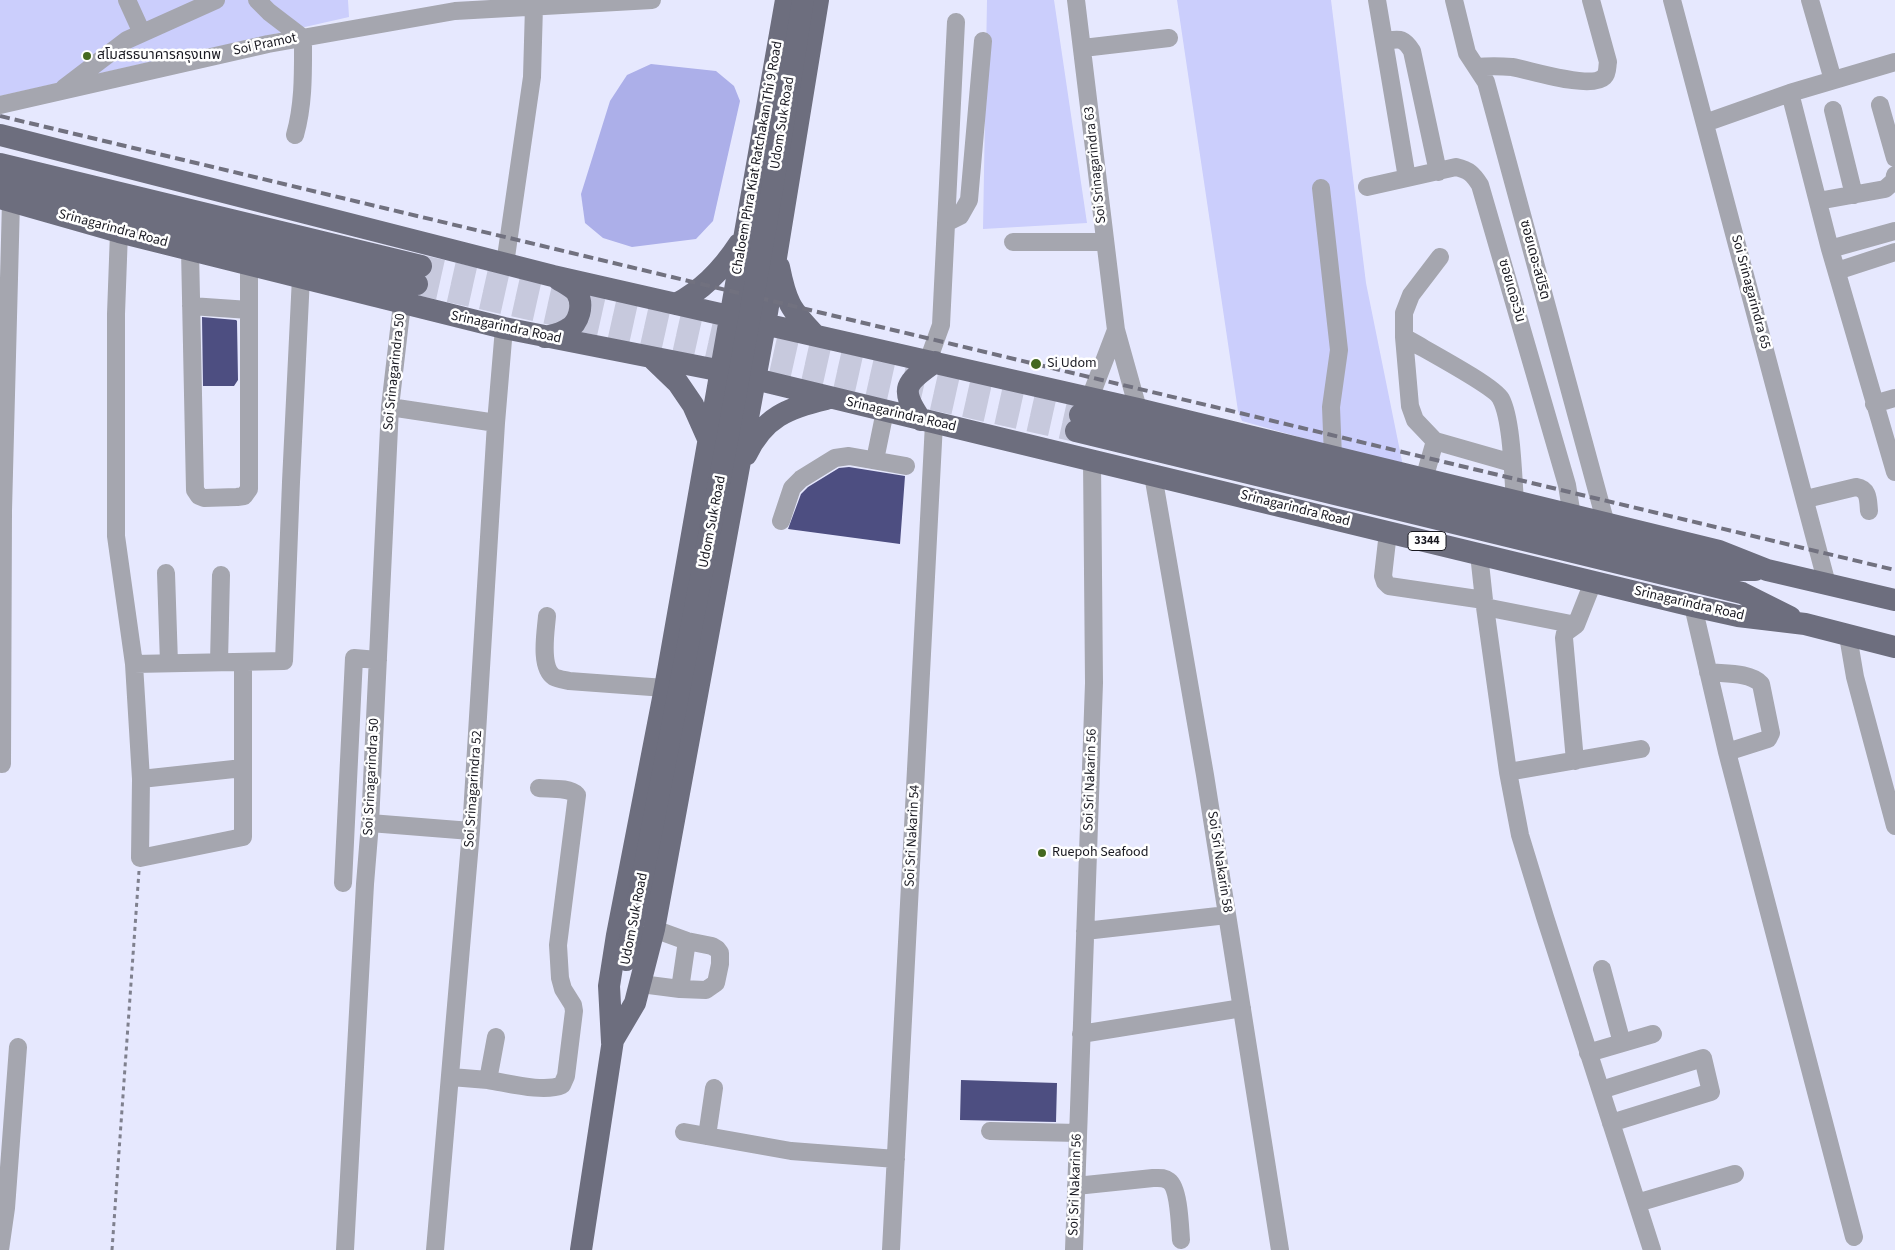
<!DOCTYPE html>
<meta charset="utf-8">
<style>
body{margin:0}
canvas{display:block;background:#e6e8fe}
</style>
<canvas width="1895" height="1250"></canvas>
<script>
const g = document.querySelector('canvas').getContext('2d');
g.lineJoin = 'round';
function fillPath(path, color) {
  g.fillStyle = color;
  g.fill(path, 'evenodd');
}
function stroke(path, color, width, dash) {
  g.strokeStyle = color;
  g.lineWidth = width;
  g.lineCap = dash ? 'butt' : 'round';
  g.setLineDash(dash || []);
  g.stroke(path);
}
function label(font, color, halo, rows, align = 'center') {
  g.font = font + ' "Source Sans 3","Noto Sans Thai",sans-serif';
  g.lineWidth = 5;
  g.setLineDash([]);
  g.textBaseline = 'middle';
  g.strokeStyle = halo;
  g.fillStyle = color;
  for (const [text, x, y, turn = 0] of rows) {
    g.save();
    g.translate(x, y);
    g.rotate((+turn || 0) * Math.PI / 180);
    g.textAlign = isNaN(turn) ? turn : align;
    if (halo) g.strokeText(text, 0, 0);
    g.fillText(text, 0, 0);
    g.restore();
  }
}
const green = new Path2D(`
 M0,0H348L349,17L0,96Z
 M987,0H1054L1087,223L983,229Z
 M1177,0H1331L1366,283L1403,466L1242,421L1238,411Z`);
const water = new Path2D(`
 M651,64L716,71L734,86L740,101L713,221L696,239L632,247L603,238L585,223L581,194L610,101L627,75Z`);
const building = new Path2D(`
 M202,317L236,320L237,321L238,380L234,386H203Z
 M849,467L905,476L900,544L788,529L801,494L808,487L839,468Z
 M961,1080L1057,1083L1056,1122L960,1120Z`);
const majorTunnel = new Path2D(`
 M421,266L1080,415
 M417,284L1076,431`);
const path = new Path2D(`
 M112,1250L139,871`);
const minor = new Path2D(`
 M127,0L142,33
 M257,0L269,12L303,38C303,71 304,103 295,135
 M1076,0L1116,330L1138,409
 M1377,0L1407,178
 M1454,0L1467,53L1486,82L1606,524
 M1672,0L1827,584
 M1810,0L1833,80
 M1384,41C1400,39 1403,37 1412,51L1438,172
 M1083,48L1169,38
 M1476,67C1488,66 1500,66 1512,67C1530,70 1591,90 1604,77C1608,73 1607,67 1608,62L1591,0
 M64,88L127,40L216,0
 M1790,93L1830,249L1895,472
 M0,105L268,44L455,11L652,0
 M1880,105L1895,158
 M1833,110L1854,195
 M1705,123L1790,93L1895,62
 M1367,187L1456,167C1469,170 1473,174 1480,185L1567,485L1572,516
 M1321,188L1339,350L1331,407L1333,457
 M1818,201L1885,189L1894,181L1895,175
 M946,223L960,216L969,200L983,41
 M119,232L116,314V536L134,664L141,779L140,858L243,837V662
 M1013,242H1105
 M1830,249L1895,231
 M190,250L195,490L199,496L204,498L237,497L244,496L249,489V265
 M1440,257L1411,295L1404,313V337C1420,347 1495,386 1501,399C1512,420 1513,476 1515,502
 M505,264L532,77L534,6
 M1837,271L1895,252
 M191,306L249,310
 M1404,337L1410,406L1415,420L1435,441L1424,479
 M928,361L941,325L956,22
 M1090,398L1116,330
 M1874,404L1895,398
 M390,407L496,423
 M1435,441L1512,463
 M875,460L885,411
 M1153,475L1205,775L1280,1250
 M1806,499L1856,487C1869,489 1868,500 1869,511
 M781,521L792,488L801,479L835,458L849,456L906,466
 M1388,532L1383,576L1385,582L1389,586L1484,600
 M1479,554L1484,600L1508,772L1520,835L1545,917L1652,1250
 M166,573L169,663
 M1693,606L1727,752L1854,1237
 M1485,607L1576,625
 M547,616C546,631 539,667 554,677C558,679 565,680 569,681L665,688
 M1848,636L1855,677L1895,826
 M219,662L221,575
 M134,664L284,661L291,482L301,277
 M1708,672C1724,674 1750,672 1761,684L1771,733L1768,739L1727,752
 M1575,761L1564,638L1565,633L1576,625L1593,582
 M2,764L3,511L11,201
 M1508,772L1641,749
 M141,779L243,768
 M370,823L471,831
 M343,883L354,658L378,660
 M1085,931L1227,915
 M1602,969L1622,1043
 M641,984L680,989L706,990L716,983L720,964V953L717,949L712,946L687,941L654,929
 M680,989L687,941
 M1081,1034L1242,1008
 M1588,1053L1653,1034
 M451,1077L488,1080L496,1037
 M488,1080C508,1083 544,1093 562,1085L566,1076L574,1011L573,1005L563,989L560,978L558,945L577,795C569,787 550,789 539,788
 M1601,1090L1703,1058L1711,1092L1611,1123
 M990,1131L1078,1133
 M684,1132L791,1151L896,1159
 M707,1136L714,1088
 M1076,1186L1153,1178C1159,1178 1164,1177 1169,1181C1179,1188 1180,1227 1181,1240
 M1637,1203L1735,1174
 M0,1250L6,1208L18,1047
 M345,1250L365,884L370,823L390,407L402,304
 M435,1250L471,831L496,423L504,328
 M891,1250L934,423
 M1074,1250L1094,683L1092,460`);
const major = new Path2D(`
 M0,135L553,276L1138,409L1719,551L1767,570L1895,600
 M0,164L421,266
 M0,182L417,284
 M0,198L119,232L504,328L722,371L1693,606L1738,616L1805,624L1895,647
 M779,267C786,302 790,309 815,335
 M676,304C703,290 722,270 739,244
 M545,337C553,335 561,334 568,329C579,323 584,305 577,293C574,288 564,283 558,279
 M651,357L678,383L693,405L709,441
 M1080,415L1717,570H1755
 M921,420C899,388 905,383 935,362
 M1076,431L1742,593L1790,617
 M746,455C764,417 788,408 826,399
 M612,1042L635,1003L654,929L765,325L818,0
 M612,1042L609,986L617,935L665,688L786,0
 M581,1250L615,1027`);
const rail = new Path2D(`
 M0,116L1895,570`);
const majorBridge = new Path2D(`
 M626,960C689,641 753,322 803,0`);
const markers = [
 [87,56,5,"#446820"],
 [1036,364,6,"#446820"],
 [1042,853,5,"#446820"]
];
const shields = [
 [1427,541,38]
];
const shieldNames = [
 ["3344",1427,541]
];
const streetNames = [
 ["Soi Pramot",265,45,-12],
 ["Udom Suk Road",783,123,-81],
 ["Chaloem Phra Kiat Ratchakan Thi 9 Road",758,158,-80],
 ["Soi Srinagarindra 63",1096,165,-96],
 ["Srinagarindra Road",113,229,15],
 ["ซอยเดอะสปิริต",1534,260,75],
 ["ซอยเดอะวัน",1511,291,74],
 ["Soi Srinagarindra 65",1750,292,75],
 ["Srinagarindra Road",506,328,12],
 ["Soi Srinagarindra 50",395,372,-84],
 ["Srinagarindra Road",901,415,13],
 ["Srinagarindra Road",1295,509,14],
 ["Udom Suk Road",713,522,-79],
 ["Srinagarindra Road",1689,604,13],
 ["Soi Srinagarindra 50",372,777,-87],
 ["Soi Sri Nakarin 56",1091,780,-88],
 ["Soi Srinagarindra 52",474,789,-86],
 ["Soi Sri Nakarin 54",913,836,-87],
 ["Soi Sri Nakarin 58",1219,862,81],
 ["Udom Suk Road",635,919,-79],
 ["Soi Sri Nakarin 56",1076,1185,-88]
];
const poiNames = [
 ["สโมสรธนาคารกรุงเทพ",97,56],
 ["Si Udom",1047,364],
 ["Ruepoh Seafood",1052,853]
];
fillPath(green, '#cbcefc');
fillPath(water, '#acafe9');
fillPath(building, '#4d4e81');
stroke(majorTunnel, '#c7c9dd', 22, [22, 11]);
stroke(path, '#7f808e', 3, [4, 4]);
stroke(minor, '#a5a6af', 18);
stroke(major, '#6d6e7e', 22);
stroke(rail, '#71717f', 4, [10, 5]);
stroke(majorBridge, '#6d6e7e', 22);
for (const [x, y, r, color] of markers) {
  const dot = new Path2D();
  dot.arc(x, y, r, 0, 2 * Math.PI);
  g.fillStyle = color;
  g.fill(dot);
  stroke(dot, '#fff', 2);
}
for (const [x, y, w] of shields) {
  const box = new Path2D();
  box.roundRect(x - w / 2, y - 9.5, w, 19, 4);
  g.fillStyle = '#fff';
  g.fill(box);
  stroke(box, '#181820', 1);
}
label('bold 12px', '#181820', null, shieldNames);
label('14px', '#181820', '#fff', streetNames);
label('14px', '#181820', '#fff', poiNames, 'left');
</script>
